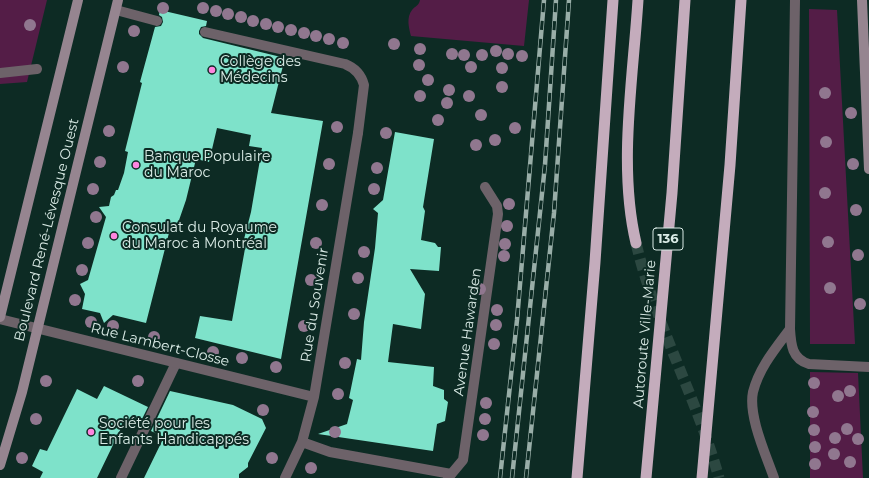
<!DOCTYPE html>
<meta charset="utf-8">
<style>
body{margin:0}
canvas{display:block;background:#0d2b24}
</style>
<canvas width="869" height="478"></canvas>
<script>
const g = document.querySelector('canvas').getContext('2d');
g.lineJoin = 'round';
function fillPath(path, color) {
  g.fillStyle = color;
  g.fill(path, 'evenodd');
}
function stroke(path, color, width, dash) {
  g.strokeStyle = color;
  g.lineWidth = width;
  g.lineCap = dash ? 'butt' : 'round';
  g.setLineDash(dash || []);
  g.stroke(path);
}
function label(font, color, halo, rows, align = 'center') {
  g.font = font + ' Montserrat,sans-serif';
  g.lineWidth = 4;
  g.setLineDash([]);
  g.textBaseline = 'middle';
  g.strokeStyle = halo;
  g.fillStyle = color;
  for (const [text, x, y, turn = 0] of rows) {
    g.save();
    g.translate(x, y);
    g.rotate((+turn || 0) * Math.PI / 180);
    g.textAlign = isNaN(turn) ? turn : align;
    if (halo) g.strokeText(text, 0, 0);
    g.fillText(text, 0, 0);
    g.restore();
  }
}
const green = new Path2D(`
 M0,0H47L27,82L0,84Z
 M420,0H529L524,46L411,36C409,28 406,18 412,10C415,6 419,6 420,0Z
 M809,9L837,10L855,344H810Z
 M810,372L858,373L863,478H810Z`);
const building = new Path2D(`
 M160,10L207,21L206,26L201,27L199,31V34L203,38L285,58L271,113L323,121L281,359L195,338L200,316L232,321L246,243H243L251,212L262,148L249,146L251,135L217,128L209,162L196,159L186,200L177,226L171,225L146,323L113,315L104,323L100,313L82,309L85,294L80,284L88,280L106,217L99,207L109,206L111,197L114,195L116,190H118L124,173L128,152L125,151L142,83L140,82L155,27L161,26L163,22L162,17L159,15Z
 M395,132L434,139L423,207L425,211L421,240L435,243L438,247H441L439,271L410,269L425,294L421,329L393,324L388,362L434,367L433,386L444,390V399L448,402L445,421L437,424L433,451L318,434L347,424L353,400L349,398L357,359L361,360L364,322L375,248L378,213L373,209L383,200Z
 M104,386L148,407L139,425L126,418L97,478H40L43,472L32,466L40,449L47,451L77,389L97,399Z
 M170,391L233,405L262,419L266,428L248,463V467L239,474V478H144L164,437L151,431Z`);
const trunkTunnel = new Path2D(`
 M636,243C655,324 697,398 719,478`);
const service = new Path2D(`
 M795,0L790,329C791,345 792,359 809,364L869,367
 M116,10L157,21
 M205,32L345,64C355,68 361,74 364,85L358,133
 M121,478L176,363
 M448,478L463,460L498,214L497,206L485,187
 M774,478C766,455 748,416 753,392C759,368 775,349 790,329`);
const pedestrian = new Path2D(`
 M0,73L37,69`);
const minor = new Path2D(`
 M0,319L314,397
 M302,442L330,452L451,474
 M285,478L302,442L314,397L358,133`);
const secondary = new Path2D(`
 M862,0L869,169
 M0,317L78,0
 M0,465L22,392L118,0`);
const trunk = new Path2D(`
 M636,243C618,167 633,79 638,0
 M577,478L595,262L613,0`);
const rail = new Path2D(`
 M500,478L517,320L544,0
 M512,478L545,165L556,0
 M526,478L554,213L569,0`);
const trunkBridge = new Path2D(`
 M646,478L672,193L685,0
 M702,478L730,165L741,0`);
const trees = [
 [163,8],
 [203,8],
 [216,11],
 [228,14],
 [241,17],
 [253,21],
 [266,24],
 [30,25],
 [278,27],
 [291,30],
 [134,31],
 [304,33],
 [316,36],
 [329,39],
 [343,43],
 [394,44],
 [420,49],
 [496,51],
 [452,54],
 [508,54],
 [464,55],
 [482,55],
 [522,56],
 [419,65],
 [123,67],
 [471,67],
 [502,68],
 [428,80],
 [502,87],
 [449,90],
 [825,93],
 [420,96],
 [469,96],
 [447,103],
 [851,113],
 [481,115],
 [438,120],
 [337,127],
 [515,128],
 [109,131],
 [386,133],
 [495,140],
 [826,142],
 [476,145],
 [100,162],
 [329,164],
 [853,164],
 [377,168],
 [93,189],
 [374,189],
 [825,193],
 [509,204],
 [322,205],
 [856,210],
 [96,217],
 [507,226],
 [828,242],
 [88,243],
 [316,243],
 [505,244],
 [364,252],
 [858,255],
 [504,256],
 [82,270],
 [358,278],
 [311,280],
 [830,288],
 [480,289],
 [75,300],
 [860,304],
 [497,310],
 [354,314],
 [91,322],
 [496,325],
 [113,326],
 [304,326],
 [154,337],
 [494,344],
 [213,352],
 [242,358],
 [345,363],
 [276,367],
 [46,381],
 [138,381],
 [814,383],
 [850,391],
 [338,394],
 [838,396],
 [486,403],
 [263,410],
 [813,412],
 [36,419],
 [485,419],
 [847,429],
 [814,430],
 [335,432],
 [483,435],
 [835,438],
 [858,439],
 [815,447],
 [834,454],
 [22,458],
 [272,458],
 [850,462],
 [815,464],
 [311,468]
];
const markers = [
 [212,70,4,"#fe85df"],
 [136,165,4,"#fe85df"],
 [114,236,4,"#fe85df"],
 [91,432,4,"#fe85df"]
];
const shields = [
 [668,239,30]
];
const shieldNames = [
 ["136",668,239]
];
const poiNames = [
 ["Collège des",220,62],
 ["Médecins",220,78],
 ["Banque Populaire",144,157],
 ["du Maroc",144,173],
 ["Consulat du Royaume",122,228],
 ["du Maroc à Montréal",122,244],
 ["Société pour les",99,424],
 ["Enfants Handicappés",99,440]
];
const streetNames = [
 ["Boulevard René-Lévesque Ouest",47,230,-76],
 ["Rue du Souvenir",315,305,-81],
 ["Avenue Hawarden",468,332,-82],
 ["Autoroute Ville-Marie",645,334,-85],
 ["Rue Lambert-Closse",160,345,14]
];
fillPath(green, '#541d47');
fillPath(building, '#7ee2ca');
stroke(trunkTunnel, '#2c4841', 11, [11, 5.5]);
stroke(service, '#6d6269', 10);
stroke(pedestrian, '#6d6269', 10);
stroke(minor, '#6d6269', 10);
stroke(secondary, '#968590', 10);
stroke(trunk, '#c4acbc', 11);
stroke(rail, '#99aea8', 4.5);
stroke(rail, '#0d2b24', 3, [9]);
stroke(trunkBridge, '#c4acbc', 11);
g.fillStyle = '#90778f';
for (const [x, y] of trees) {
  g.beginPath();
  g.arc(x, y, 6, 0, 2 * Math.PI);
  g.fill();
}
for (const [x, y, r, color] of markers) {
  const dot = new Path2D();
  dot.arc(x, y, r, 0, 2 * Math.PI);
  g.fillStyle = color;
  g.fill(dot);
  stroke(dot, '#0d2b24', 1.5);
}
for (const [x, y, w] of shields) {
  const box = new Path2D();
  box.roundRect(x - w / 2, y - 11, w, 22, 3);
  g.fillStyle = '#0d2b24';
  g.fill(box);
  stroke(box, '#daebe6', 1);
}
label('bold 13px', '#daebe6', null, shieldNames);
label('14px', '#daebe6', '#0d2b24', poiNames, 'left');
label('14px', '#daebe6', '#0d2b24', streetNames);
</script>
